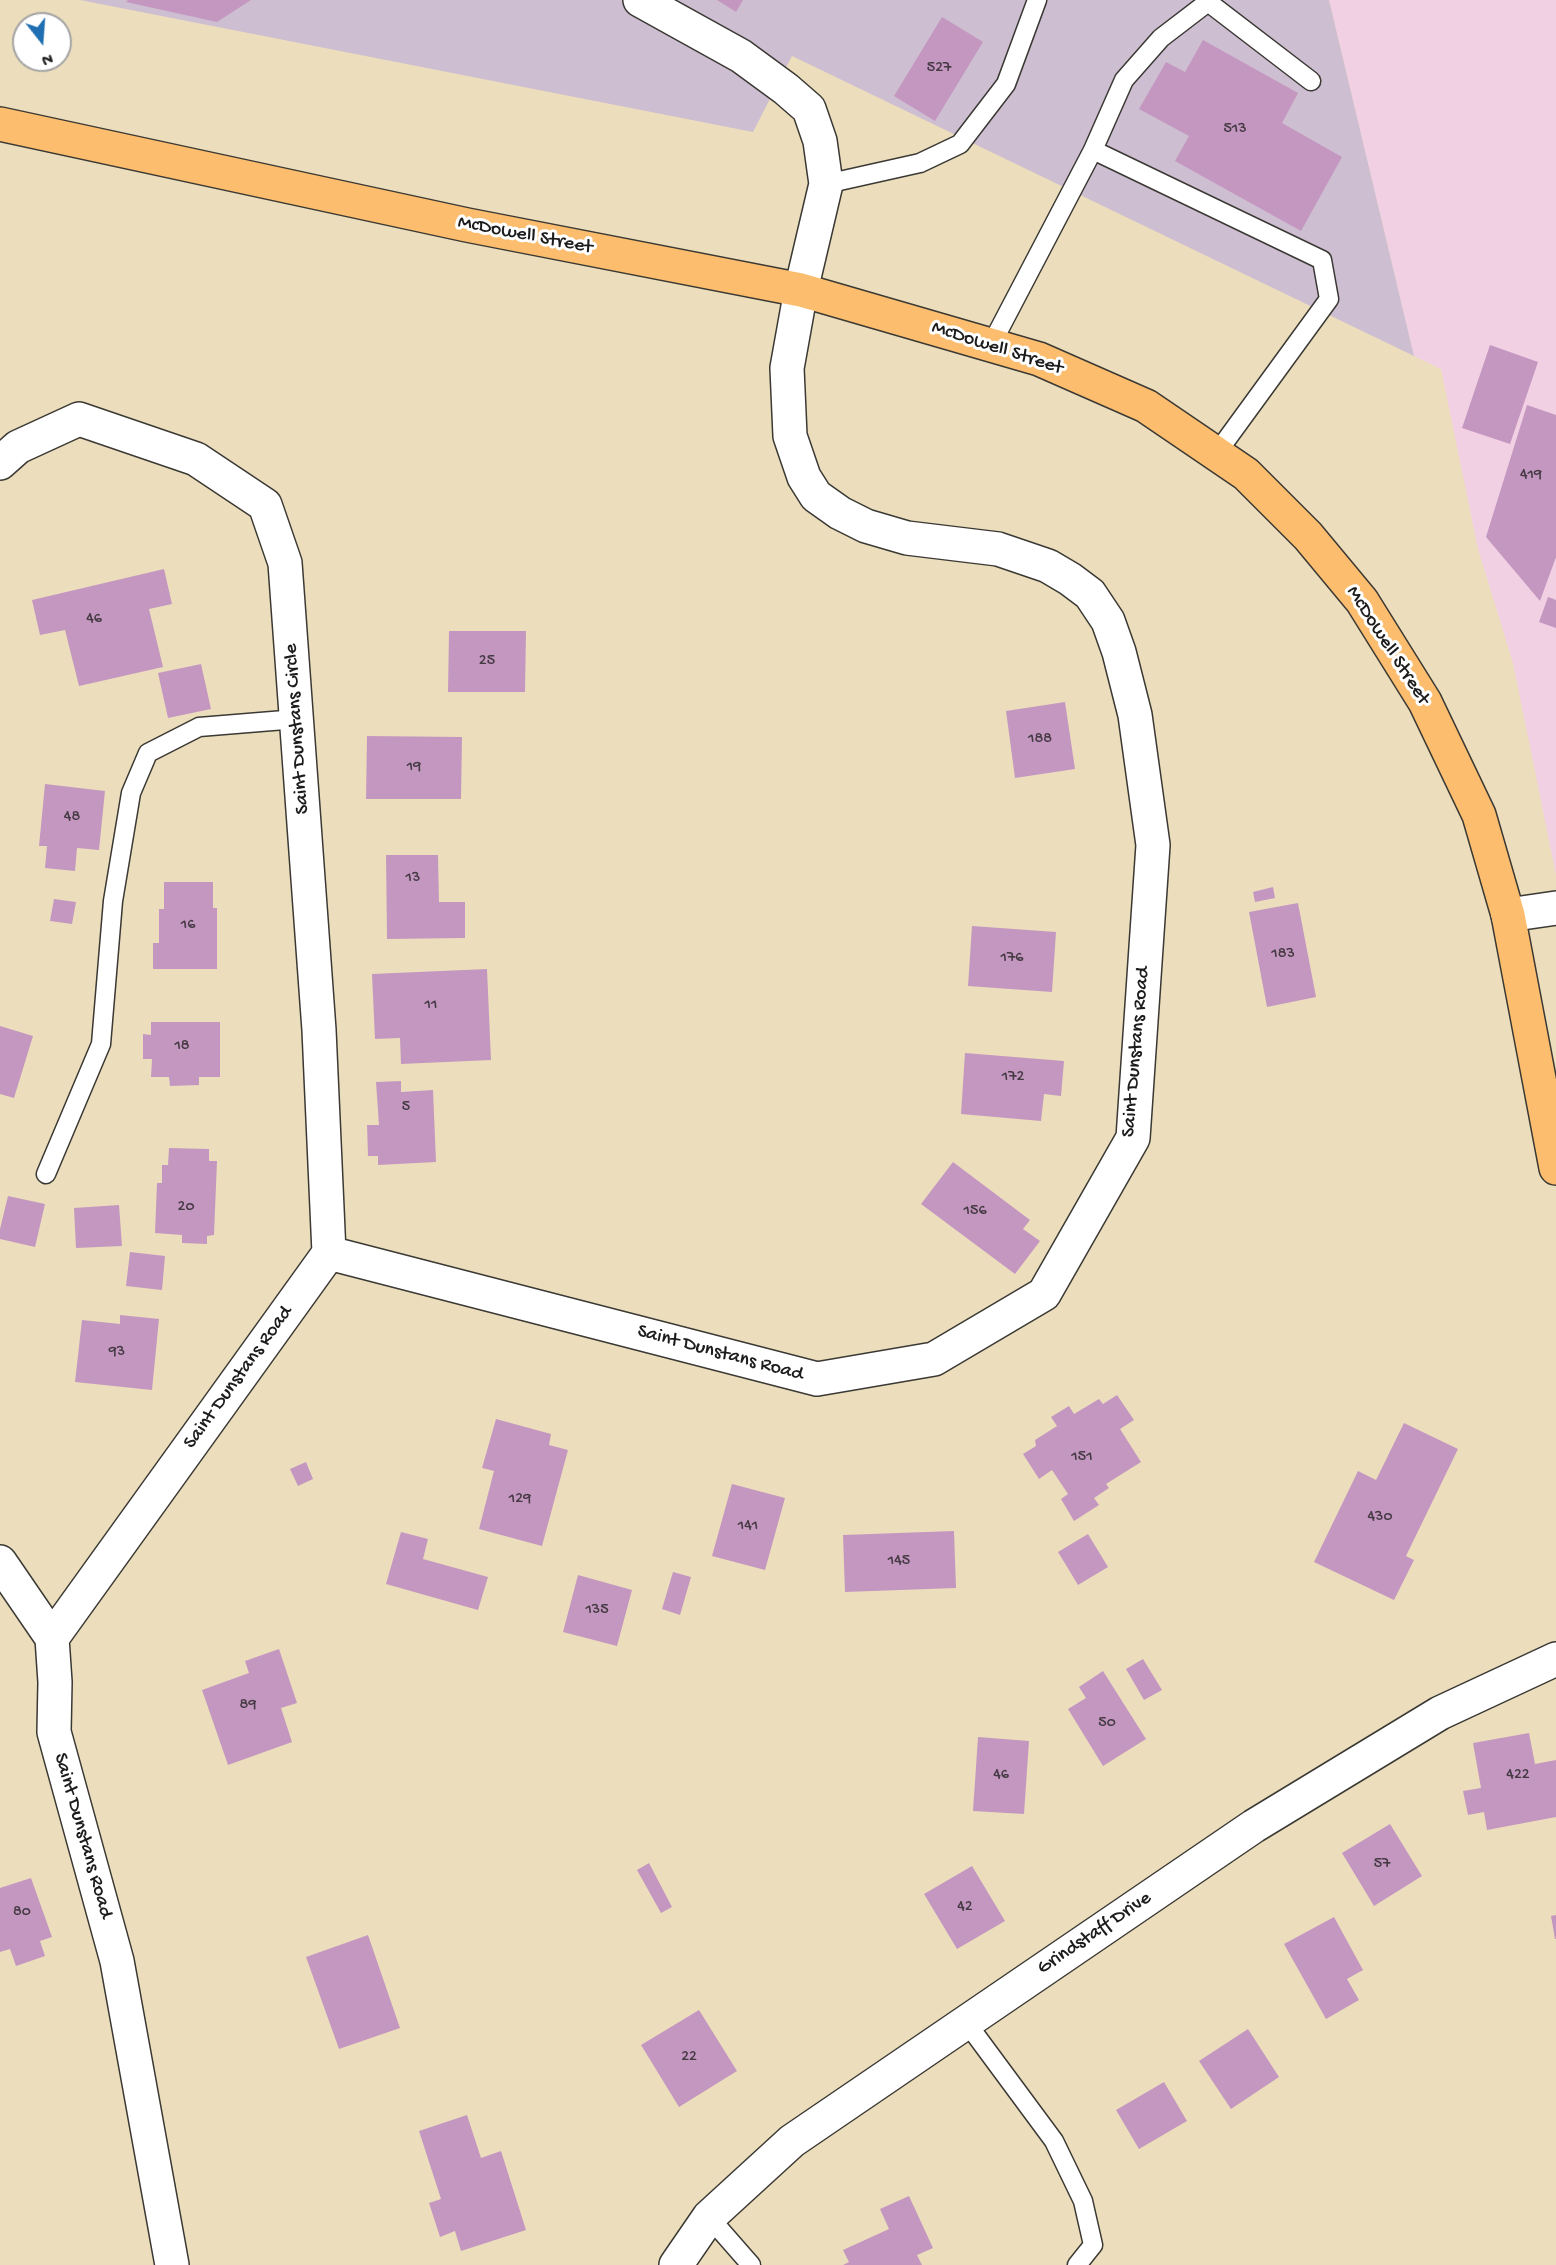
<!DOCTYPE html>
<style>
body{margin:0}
#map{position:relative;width:1556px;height:2265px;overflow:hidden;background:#ecdebc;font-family:"Gochi Hand",sans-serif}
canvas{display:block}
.north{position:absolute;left:12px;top:12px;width:60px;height:60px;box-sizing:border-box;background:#fff;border:2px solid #a4a4a4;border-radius:50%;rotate:163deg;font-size:16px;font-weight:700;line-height:24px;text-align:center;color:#1c1c1c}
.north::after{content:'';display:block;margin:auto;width:21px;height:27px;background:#1f6fb2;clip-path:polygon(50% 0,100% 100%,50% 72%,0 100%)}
</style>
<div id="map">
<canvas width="1556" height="2265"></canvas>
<div class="north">N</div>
</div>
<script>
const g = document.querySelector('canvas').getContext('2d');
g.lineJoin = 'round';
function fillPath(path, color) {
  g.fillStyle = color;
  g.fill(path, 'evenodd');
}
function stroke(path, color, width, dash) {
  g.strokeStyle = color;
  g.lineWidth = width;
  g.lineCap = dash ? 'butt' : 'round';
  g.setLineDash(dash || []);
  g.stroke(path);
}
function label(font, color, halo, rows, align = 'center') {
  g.font = font + ' "Gochi Hand",sans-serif';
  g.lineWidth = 6;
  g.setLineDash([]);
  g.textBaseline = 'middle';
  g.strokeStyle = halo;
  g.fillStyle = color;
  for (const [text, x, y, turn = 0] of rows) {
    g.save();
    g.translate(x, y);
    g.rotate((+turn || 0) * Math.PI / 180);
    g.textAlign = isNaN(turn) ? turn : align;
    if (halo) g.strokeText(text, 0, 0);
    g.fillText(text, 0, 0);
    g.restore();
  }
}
const built = new Path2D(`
 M1329,0H1556V875L1513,663L1478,549L1441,369L1414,356Z`);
const industrial = new Path2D(`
 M80,0H1329L1414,356L792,56L753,132Z`);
const building = new Path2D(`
 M128,0H251L217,22L126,2Z
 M717,0H743L736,12Z
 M942,17L983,42L935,121L894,96Z
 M1203,40L1298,93L1282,123L1342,157L1301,231L1175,161L1189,136L1139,109L1166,62L1185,72Z
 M1490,345L1538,362L1510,444L1462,428Z
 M1527,405L1556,415V557L1540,601L1486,537Z
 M164,569L172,604L149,609L163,667L79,686L65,630L40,635L32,600Z
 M1548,597L1556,600V628L1539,622Z
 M449,631H526L525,692H448Z
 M201,664L211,709L168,718L158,673Z
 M1065,702L1075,769L1015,778L1006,711Z
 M367,736L462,737L461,799H366Z
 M45,784L105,791L99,850L77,848L75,871L45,868L47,846H39Z
 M386,855H438L439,902H465V938L387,939Z
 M164,882H213V908H217V969H153V943H159V909H164Z
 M1273,887L1275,898L1255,902L1253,892Z
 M54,899L76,902L72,924L50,921Z
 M1298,903L1316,997L1267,1007L1249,912Z
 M972,926L1056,932L1052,992L968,986Z
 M487,969L491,1060L401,1064L400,1038L375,1039L372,974Z
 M151,1022H220V1077H199V1085L170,1086L169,1077H151L152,1059H143V1034L151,1035Z
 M0,1026L33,1036L14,1098L0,1094Z
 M965,1053L1064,1061L1061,1096L1044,1094L1041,1121L961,1114Z
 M401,1081V1092L433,1090L436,1162L378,1165V1156H368L367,1125H379L376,1082Z
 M169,1148L209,1149V1161H217L214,1235L207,1236V1244L182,1243V1235L155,1233L157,1183H162V1165H168Z
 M953,1162L1030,1220L1023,1229L1040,1241L1015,1274L921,1204Z
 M8,1196L45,1204L35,1247L0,1239V1229Z
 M119,1205L122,1246L76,1248L74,1208Z
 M130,1252L165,1256L162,1290L126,1286Z
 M120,1315L159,1319L152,1390L75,1382L82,1320L120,1324Z
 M1117,1395L1134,1420L1120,1429L1141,1462L1106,1484L1109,1488L1094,1498L1099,1505L1074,1521L1061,1499L1068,1494L1052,1470L1039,1479L1023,1454L1036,1446L1035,1440L1057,1426L1051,1417L1069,1406L1074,1414L1099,1399L1103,1404Z
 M496,1419L551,1434L549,1445L568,1450L542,1546L479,1529L494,1471L482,1468Z
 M1404,1423L1458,1449L1406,1556L1414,1560L1394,1600L1314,1562L1358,1471L1376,1480Z
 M306,1462L313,1479L298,1486L290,1469Z
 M732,1484L785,1498L765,1570L712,1556Z
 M954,1531L956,1588L845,1592L843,1535Z
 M401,1532L428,1539L423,1559L488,1577L478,1610L386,1584Z
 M1088,1534L1108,1567L1078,1585L1058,1552Z
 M673,1572L691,1577L680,1615L662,1609Z
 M578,1575L632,1590L617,1646L563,1632Z
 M279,1649L297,1703L281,1708L292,1742L228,1765L202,1690L249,1673L245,1661Z
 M1143,1659L1162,1690L1144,1700L1126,1669Z
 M1103,1671L1146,1739L1103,1766L1068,1709L1086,1698L1079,1687Z
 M1529,1733L1535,1764L1556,1760V1817L1487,1830L1484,1812L1468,1815L1463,1791L1481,1788L1473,1743Z
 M978,1737L1029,1741L1024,1814L973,1811Z
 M1390,1824L1422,1876L1374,1906L1342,1853Z
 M649,1863L672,1907L661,1913L637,1870Z
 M972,1866L1005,1921L957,1949L924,1894Z
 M31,1878L52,1937L40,1941L45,1956L16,1966L10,1949L0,1952V1888Z
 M1556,1915V1939H1555L1551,1916Z
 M1334,1917L1363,1970L1347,1979L1359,2000L1326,2019L1284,1944Z
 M368,1935L400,2028L339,2049L306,1957Z
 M699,2010L737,2071L679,2107L641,2045Z
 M1248,2029L1279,2077L1231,2109L1199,2061Z
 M1164,2082L1187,2121L1139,2149L1116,2110Z
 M467,2115L481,2158L501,2151L526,2230L461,2251L455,2231L440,2237L429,2203L441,2199L419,2131Z
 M909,2196L933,2248L917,2255L922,2265H843L849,2262L843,2250L889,2229L880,2209Z`);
const service = new Path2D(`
 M1093,150L1124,80L1161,38L1208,2L1311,81
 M826,184L920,163L960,144L1006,84L1037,0
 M991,345L1093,150L1322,260L1329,299L1216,454
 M46,1174L101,1044L113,901L131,793L148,753L199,727L297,719
 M966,2022L1054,2141L1083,2201L1093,2245L1077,2265
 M709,2217L751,2265`);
const minor = new Path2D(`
 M0,463L18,447L79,419L196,459L265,505L285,563L319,1030L329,1253
 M1508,915L1556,908
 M0,1562L52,1638
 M172,2265L117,1961L54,1732L55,1682L52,1638L329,1253L817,1379L934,1359L1044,1294L1133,1138L1153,845L1135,715L1119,652L1108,621L1090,594L1070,579L1048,566L998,549L907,538L866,526L840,513L816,496L804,477L790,436L787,368L801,290L826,184L820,141L809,109L786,89L741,56L640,0
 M676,2265L709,2217L792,2141L1254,1826L1440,1713L1556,1659`);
const primary = new Path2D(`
 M0,124L467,225L801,290L1039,359L1146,406L1246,474L1308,536L1362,601L1425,702L1479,815L1508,915L1556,1168`);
const numberNames = [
 ["527",939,69],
 ["513",1235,130],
 ["419",1531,476],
 ["46",94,620],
 ["25",487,662],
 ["188",1040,740],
 ["19",414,768],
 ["48",72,818],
 ["13",413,879],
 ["16",188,926],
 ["183",1283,955],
 ["176",1012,959],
 ["11",431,1006],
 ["18",182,1047],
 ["172",1013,1078],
 ["5",406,1108],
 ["20",186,1208],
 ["156",975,1212],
 ["93",117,1353],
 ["151",1082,1458],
 ["129",520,1500],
 ["430",1380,1518],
 ["141",748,1527],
 ["145",899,1562],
 ["135",597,1611],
 ["89",248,1706],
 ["50",1107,1724],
 ["46",1001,1776],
 ["422",1518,1776],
 ["57",1382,1865],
 ["42",965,1908],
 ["80",22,1913],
 ["22",689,2058]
];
const streetNames = [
 ["McDowell Street",525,236,11],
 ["McDowell Street",997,349,18],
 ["McDowell Street",1387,646,57],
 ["Saint Dunstans Circle",298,729,-94],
 ["Saint Dunstans Road",1137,1052,-85],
 ["Saint Dunstans Road",720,1354,15],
 ["Saint Dunstans Road",239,1378,-54],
 ["Saint Dunstans Road",82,1836,74],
 ["Grindstaff Drive",1095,1934,-34]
];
fillPath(built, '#f1d0e3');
fillPath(industrial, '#cebed1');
fillPath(building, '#c497c0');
stroke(service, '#3b3934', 21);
stroke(minor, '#3b3934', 36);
stroke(primary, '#3b3934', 36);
stroke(service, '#fff', 18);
stroke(minor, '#fff', 33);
stroke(primary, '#fcbd6e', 33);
label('16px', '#463b45', null, numberNames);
label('20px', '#1c1c1c', '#fff', streetNames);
</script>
